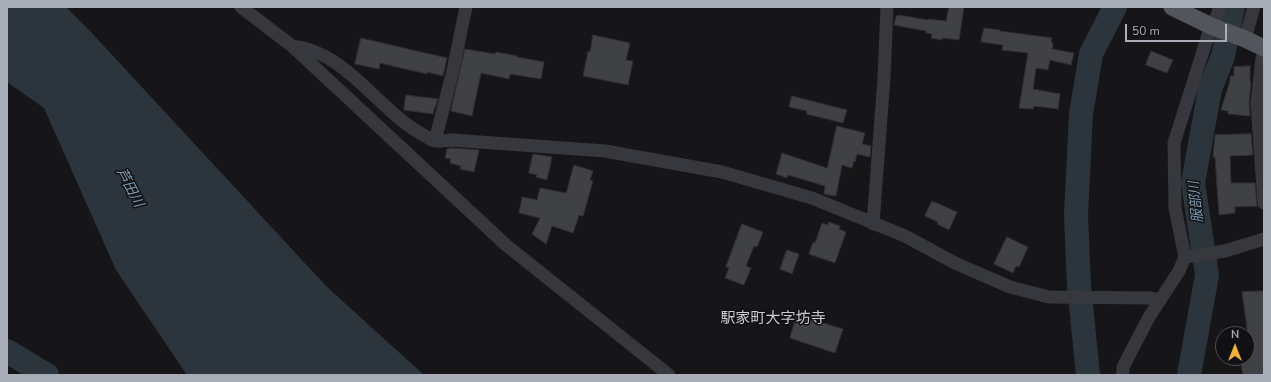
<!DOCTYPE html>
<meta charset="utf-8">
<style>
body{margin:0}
#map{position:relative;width:1271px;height:382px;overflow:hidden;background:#161618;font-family:"Nunito Sans",sans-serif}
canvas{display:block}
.frame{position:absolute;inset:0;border:8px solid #a8adb8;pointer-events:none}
.north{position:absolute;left:1215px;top:326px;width:40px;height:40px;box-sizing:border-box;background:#111113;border:1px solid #4d4f55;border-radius:50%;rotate:0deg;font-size:11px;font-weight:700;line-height:16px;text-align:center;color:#a8adb8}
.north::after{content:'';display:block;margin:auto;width:14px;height:18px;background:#f2b134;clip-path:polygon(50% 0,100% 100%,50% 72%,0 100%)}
.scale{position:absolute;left:1125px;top:24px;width:102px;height:18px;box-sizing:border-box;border:2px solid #a8adb8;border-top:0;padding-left:5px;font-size:12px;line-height:14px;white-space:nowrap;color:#a8adb8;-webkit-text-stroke:3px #111113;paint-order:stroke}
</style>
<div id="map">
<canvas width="1271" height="382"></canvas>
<div class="frame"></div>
<div class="north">N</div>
<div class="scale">50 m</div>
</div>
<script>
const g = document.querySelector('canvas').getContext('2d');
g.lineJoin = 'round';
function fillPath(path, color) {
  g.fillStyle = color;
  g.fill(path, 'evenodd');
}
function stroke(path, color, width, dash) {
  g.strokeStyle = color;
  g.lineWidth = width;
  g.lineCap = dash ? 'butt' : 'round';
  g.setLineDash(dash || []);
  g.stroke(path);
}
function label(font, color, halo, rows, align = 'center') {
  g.font = font + ' "Nunito Sans","Noto Sans JP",sans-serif';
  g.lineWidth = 3;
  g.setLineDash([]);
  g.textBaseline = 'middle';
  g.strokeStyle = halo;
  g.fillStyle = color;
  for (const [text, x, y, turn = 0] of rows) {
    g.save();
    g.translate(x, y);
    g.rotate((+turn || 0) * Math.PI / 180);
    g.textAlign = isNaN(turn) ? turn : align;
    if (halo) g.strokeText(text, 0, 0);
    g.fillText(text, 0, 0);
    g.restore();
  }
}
const water = new Path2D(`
 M7,7H66L90,31L326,286L424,375H187L116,270L44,108L7,82Z`);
const river = new Path2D(`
 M7,351L47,375
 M1088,375L1079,286L1076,215L1081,114L1091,54L1115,7
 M1189,375L1207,275L1193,183L1210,89L1223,56L1233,7`);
const building = new Path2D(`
 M949,7H964L959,40L943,38L942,40L931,38L932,34L926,33V31L894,25L896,16H899V15L928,20V19L946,21Z
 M984,28L1000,30V31L1052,38L1051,42L1053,43L1052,49L1074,53L1071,65L1050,60L1048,70L1036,68L1033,89L1060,94L1058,109L1034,106L1033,109L1019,108L1028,53L1002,50L1003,45L981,42Z
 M593,35L630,43L626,60L633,61L628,85L583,76L588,51L590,52Z
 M361,38L447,58L443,76L427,72V74L380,63L379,69L355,64Z
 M465,49L495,54L496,52L517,56V57L544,62L541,79L510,74L509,79L481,73L472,116L451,111Z
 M1151,51L1173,60L1167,73L1146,65Z
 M1250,66V82L1251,81L1249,102L1250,116L1228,114V111L1221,110L1230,81V76H1234V67Z
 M406,95L438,99L435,108H434L433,114L404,110Z
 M792,96L847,110L843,123L806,114L807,111L789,107Z
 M837,126L865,133L862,144L871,146L870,157L857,154L855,162L854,161L852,168L842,165L836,196L824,194L825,186L788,175L787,178L776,174L782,153L827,168Z
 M1251,134L1253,155L1230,156L1231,183H1255L1257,206L1235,207V213L1219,215L1215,157H1213L1215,135Z
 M452,148L479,150L474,172L460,169L461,166L450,163L451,159L445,158L447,149Z
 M533,154L552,157L547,180L536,177L537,175L529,173Z
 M574,165L593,171L590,180L593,181L583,216L579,215L573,233L552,226L546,244L532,234L540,218L519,213L522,197L537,200L540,188L566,193Z
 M932,201L957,212L949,230L937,224L938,222L925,216Z
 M829,222L840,226L839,229L846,232L835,263L809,254L813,242L815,243L822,223L828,225Z
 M742,224L763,232L757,247L754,246L746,266L751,268L744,285L725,278L729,268L726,267Z
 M1007,237L1028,247L1019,267L1016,266L1013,273L994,264Z
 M787,250L799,254L792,274L780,269Z
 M1264,291V375H1243L1240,359L1247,358V342H1249L1242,292Z
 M797,315L843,329L835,353L790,338Z`);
const minor = new Path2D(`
 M241,7L292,46L506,245L669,375
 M1245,39L1254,7
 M292,46C347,52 375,107 420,133C425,135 431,141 436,141C441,142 447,140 452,140L605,151L722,172L812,198L905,236L955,263L1010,287L1049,297L1149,298L1160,300
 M1264,55L1262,58L1257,103L1264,203
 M435,141L453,70L466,7
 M873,224L884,78L887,7
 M1185,257L1225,251L1264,239
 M1123,375V367L1149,317L1179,271L1185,257L1175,208L1174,143L1211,26L1218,14L1219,7`);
const major = new Path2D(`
 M1172,7L1211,26L1245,39L1264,48`);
const waterNames = [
 ["芦田川",129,188,62],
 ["服部川",1197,202,-96]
];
const quarterNames = [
 ["駅家町大字坊寺",773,319]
];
fillPath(water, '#2c353c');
stroke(river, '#2c353c', 24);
fillPath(building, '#404145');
stroke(building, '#303034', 1);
stroke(minor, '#37383d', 13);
stroke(major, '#53555c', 17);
label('italic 14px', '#7f9bb3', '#111113', waterNames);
label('15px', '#c9ccd4', '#111113', quarterNames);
</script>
